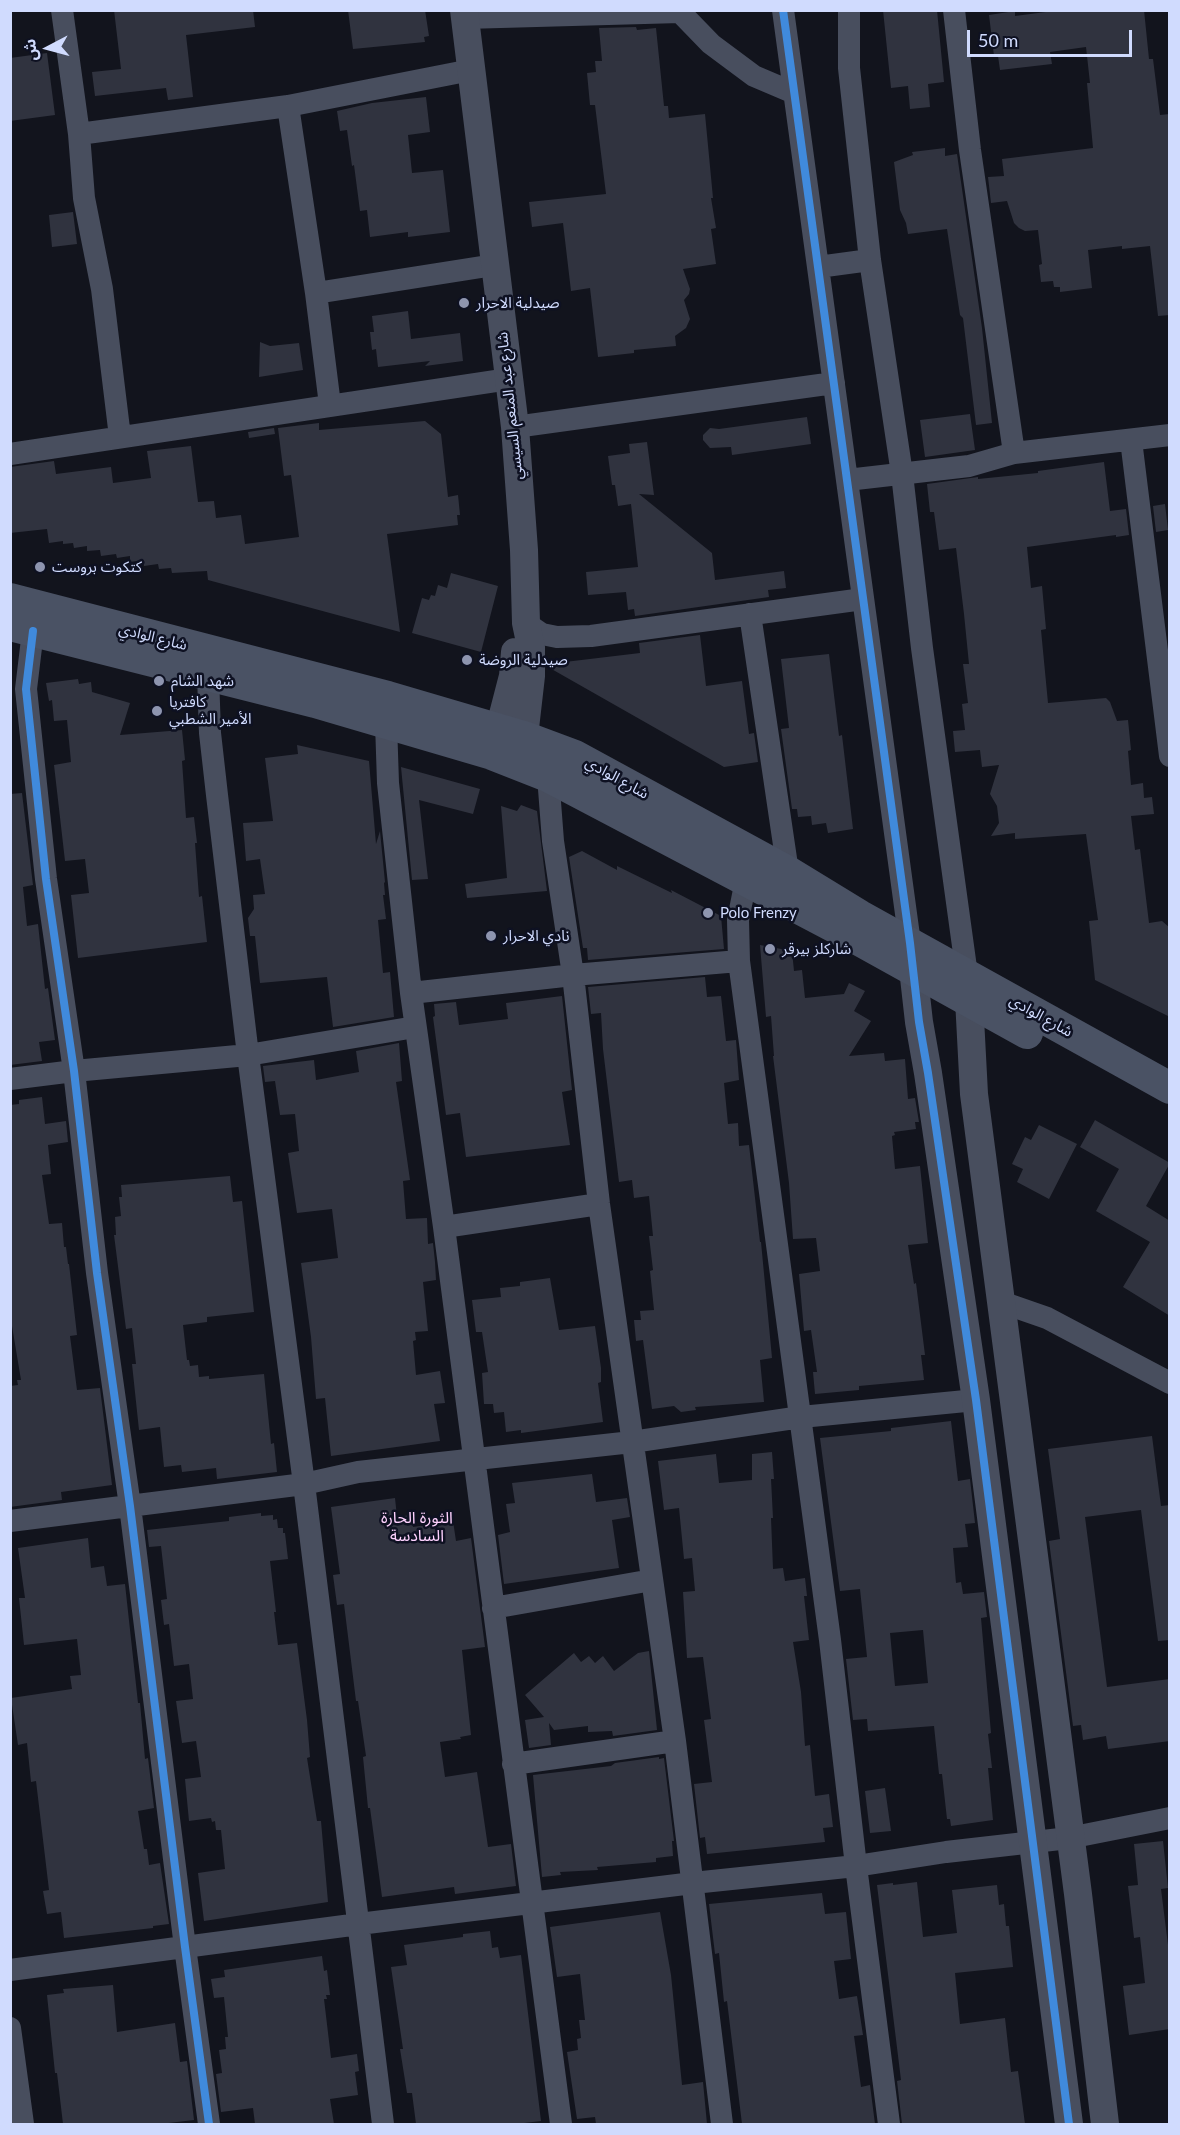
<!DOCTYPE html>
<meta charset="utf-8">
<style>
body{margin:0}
#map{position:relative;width:1180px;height:2135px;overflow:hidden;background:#12141d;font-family:Lato,"Noto Sans Arabic",sans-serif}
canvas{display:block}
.frame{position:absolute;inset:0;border:12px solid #d0dbfe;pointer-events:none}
.north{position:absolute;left:18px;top:18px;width:60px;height:60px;-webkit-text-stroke:4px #0e1122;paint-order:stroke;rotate:264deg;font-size:16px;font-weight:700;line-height:24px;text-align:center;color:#d0dbfe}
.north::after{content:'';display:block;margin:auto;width:21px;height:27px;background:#d0dbfe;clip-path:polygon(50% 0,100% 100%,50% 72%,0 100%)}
.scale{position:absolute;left:967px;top:30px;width:165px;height:27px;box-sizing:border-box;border:3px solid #d0dbfe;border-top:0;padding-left:8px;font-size:18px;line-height:21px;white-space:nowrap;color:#d0dbfe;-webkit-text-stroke:4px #0e1122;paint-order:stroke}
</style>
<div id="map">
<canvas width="1180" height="2135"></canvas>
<div class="frame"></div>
<div class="north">ش</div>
<div class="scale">50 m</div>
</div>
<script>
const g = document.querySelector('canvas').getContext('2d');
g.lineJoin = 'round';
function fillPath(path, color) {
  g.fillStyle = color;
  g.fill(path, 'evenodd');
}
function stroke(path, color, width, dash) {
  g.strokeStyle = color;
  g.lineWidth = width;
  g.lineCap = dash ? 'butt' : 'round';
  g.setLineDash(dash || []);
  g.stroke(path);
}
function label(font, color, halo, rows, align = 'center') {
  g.font = font + ' Lato,"Noto Sans Arabic",sans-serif';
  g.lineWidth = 5;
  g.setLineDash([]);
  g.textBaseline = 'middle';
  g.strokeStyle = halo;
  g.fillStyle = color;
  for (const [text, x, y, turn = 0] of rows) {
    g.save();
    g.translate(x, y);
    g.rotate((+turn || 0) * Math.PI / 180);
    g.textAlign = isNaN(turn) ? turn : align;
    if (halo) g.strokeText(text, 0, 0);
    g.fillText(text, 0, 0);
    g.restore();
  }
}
const building = new Path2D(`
 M114,10H253L255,27L186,35L193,97L168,100L166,88L95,96L92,72L121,69Z
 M348,10H425L429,36L424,37L425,42L353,49Z
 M883,10H937L944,82L928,84L930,107L910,109L908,86L891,88Z
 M1061,10H1144L1149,59H1153L1160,115L1170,114V315L1158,316L1150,246L1122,249V246L1088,250L1092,288L1060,292V287H1054L1053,281L1041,282L1039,265L1042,264L1038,230L1025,231L1019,228L1014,223L1007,201L991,203L988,177L1004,176L1002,159L1093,148L1087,83H1090L1086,47L1050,52L1052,64L1000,70L998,56H994L989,15L1015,11V16Z
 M636,27L637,30L656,28L664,106H668L669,118L705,114L713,198H711L716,228L711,229L716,264L683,269L690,289L689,294L684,300L690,319L686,328L675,336L676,346L634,350V353L598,357L590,288L571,291L563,223L532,227L529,202L606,194L595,105H590L587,73L596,72L595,61H602L599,28Z
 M47,53L55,115L10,121V58Z
 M426,97L430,132L408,135L412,173L443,170L450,232L408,237V232L370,237L367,210L360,211L354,165L352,166L347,130L340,131L337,111L372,103Z
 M945,148V156L957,154L982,328L992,423L976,425L963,318L960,315L947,229L908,234L906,223L900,210L894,162L913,155L912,152Z
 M73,212L77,244L52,247L49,215Z
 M408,311L411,339L460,333L463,361L425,366L430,361L378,367L376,349L372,350L370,332H374L372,316Z
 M260,342L270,346L299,343L303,370L259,377Z
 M970,414L975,450L925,457L920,420Z
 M807,417L811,444L732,455L731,447L710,448L703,440V435L710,428L719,429Z
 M425,421L441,434L448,497L458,495L460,515H457L458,525L387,534L400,632L208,580L207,571L172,573L171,568L159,569L158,564L144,566L143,560L130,562V556L117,558L116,554L101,556L100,550L87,551V546L74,548L73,543L63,544V541L49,543L47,529L10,533V467L54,461L56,474L111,467L113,483L151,478L147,451L191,446L198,502L214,501L216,518L241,515L245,544L299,537L291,475L284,476L278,428L319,423V430Z
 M274,428L275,434L249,438L248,432Z
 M647,442L654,495L639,494L712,553L715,580L784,571L786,588L768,590L769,597L635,616L634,609L628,610L626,592L588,595L586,572L638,567L631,504L618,506L615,485H612L608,456L630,453L629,444Z
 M1104,462L1110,511L1126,509L1129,535L1116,537V535L1027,547L1031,588L1042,586L1046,629L1041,630L1048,703L1106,698L1110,702L1117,721L1128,720L1131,750L1128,751L1131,785L1143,783L1144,798L1152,797L1154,814L1131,816L1135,850L1140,849L1149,923L1162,921L1170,928V1017L1095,980L1089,921L1098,920L1086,834L1015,839V833L991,836L999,823L997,806L990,794L999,765L982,767L980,750L955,752L953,731L965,730L962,704L968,703L963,664H969L964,614L956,548L939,550L934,512H930L927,484L978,477V479L1038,473V471Z
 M1165,504L1168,530L1156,532L1153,506Z
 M451,573L498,586L481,652L412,633L422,598L429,600L431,595L435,596L438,585L447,588Z
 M700,635L706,686L742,681L749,734L754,733L758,762L724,767L548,667V664L640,653L639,643Z
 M829,654L839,736L842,735L853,829L828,833L826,823L812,825L811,816L798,817L797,809H792L781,729L789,728L781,659Z
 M78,679L79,684L91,682L92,692L130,703L120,735L182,730L185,760L182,761L186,818L194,817L197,843H195L199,897L202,896L207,942L78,958L71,895L89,893L85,859L65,861L54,765L71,762L67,720L54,721L52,700L49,701L46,683Z
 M297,745L369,761L376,844L380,831L385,882L384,883L385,895H383L386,919L378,920L383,973L390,972L394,1017L333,1027L327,977L260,983L255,936H250L248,918L254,909L253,895L265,894L260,859L246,861L243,823L273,821L265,758L298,754Z
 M401,767L480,789L473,814L419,800L428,879L412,880Z
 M22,793L33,885L23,887L27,926L38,924L45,989L48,988L55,1040L39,1042L42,1061L10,1065V794Z
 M521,805L537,811L547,891L467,898L465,884L507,878L501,806L517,811Z
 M582,851L617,870V866L672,893L671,890L721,916L724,949L588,960L587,948H583L569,857Z
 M760,945L792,951L794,971L802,970L805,998L844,994L849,983L865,991L854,1011L871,1021L849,1056L884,1053L885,1061L905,1059L908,1099L915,1098L919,1122H915L916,1129L894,1132L895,1135L892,1136L895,1169L920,1166L928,1243L908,1245L914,1284L916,1283L925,1355H921L924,1380L859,1386V1390L815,1394L813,1372H817L811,1330L804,1331L799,1274L820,1271L816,1238L793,1239L789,1183L773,1056H774L771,1016L766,1017Z
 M705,977L707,997L721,996L726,1041L736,1040L739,1080L724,1083L728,1124L738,1123L739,1146L749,1145L760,1242H761L772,1358L760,1360L764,1402L695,1407L696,1410L681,1412L674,1406L652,1409L643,1340L636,1341L634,1320H641L640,1311L654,1310L650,1271L653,1270L649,1236H653L649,1196L634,1198L632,1180L619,1182L603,1049L601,1013L591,1014L588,987Z
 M562,996L572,1090L562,1092L570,1145L466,1157L460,1113L446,1115L433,1017L435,1016L434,1004L456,1002L459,1025L508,1019L506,1003Z
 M399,1043L402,1081L396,1082L410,1180L403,1181L406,1219L427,1218L428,1244L433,1243L435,1262L436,1280L423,1282L428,1331L415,1332L416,1340L413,1341L416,1375L440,1371L445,1403L434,1404L440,1441L331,1456L325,1398L316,1399L311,1337L301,1263L338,1258L332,1209L297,1213L288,1153L299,1151L295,1114L280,1115L275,1081L265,1082L263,1066L314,1060L316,1080L359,1072L356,1051Z
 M42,1097L45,1124L66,1121L68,1142L48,1145L51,1174L42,1175L49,1224L62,1223L64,1247H66L68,1264H69L77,1335L70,1336L77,1390L100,1388L112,1485L61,1492L62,1500L10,1507V1386L18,1385L17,1380H21L10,1314V1105L19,1104V1100Z
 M1095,1120L1170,1163L1146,1206L1170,1221V1316L1123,1287L1150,1242L1096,1211L1119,1169L1080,1147Z
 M1039,1125L1077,1144L1049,1199L1017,1182L1023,1169L1012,1164L1025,1137L1031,1140Z
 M230,1176L233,1202L242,1201L254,1312L207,1317V1322L183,1325L187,1360H189L190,1366L198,1365L199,1377L209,1376V1379L264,1374L271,1444L274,1443L277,1472L217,1479L216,1468L182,1472L181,1465L164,1467L160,1427L139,1430L132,1364H136L132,1328L126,1329L114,1235H116L115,1217L121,1216L119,1197H122L121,1185Z
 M550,1278L559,1330L595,1326L601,1368V1382L598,1383L603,1422L521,1433V1430L506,1432L504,1412L494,1413L493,1404H484L482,1373L488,1372L482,1332H476L472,1300L501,1297L500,1288L520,1286V1282Z
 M951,1421L958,1481L970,1479L975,1523L965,1524L968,1547L953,1548L956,1583L961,1582L963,1594L984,1592L987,1617L981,1618L991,1733L988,1734L992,1768H988L993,1820L951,1826L950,1819H947L942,1774H939L934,1726L868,1731L867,1719L853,1720L846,1659L867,1657L860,1589L840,1591L820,1438L891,1431V1428ZM923,1630L928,1683L895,1686L890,1633Z
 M1152,1436L1161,1506L1170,1505V1640L1158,1641L1141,1510L1085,1517L1107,1687L1170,1679V1741L1108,1749L1106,1736L1083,1740L1081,1725L1073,1726L1049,1541L1060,1539L1048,1449Z
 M772,1452L774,1479H771L773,1518H771L773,1569L783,1568L785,1581L805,1578L807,1596H804L809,1640L793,1642L801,1692L805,1746L810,1745L815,1796L829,1794L833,1827L823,1828L825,1842L707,1854L705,1837L700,1838L694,1784L712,1782L704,1720L711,1719L703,1657L687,1658L683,1592L695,1591L692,1558L684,1559L679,1508L664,1510L658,1461L716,1454L719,1483L752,1480V1454Z
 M592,1474L596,1502L627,1498L630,1517L612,1520L619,1568L504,1584L498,1535L510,1532L506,1504L515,1503L512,1483Z
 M395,1498L397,1517L411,1515L413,1527L453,1521L456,1541L471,1538L485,1647L462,1650L471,1735L460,1737L461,1739L440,1742L445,1777L477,1772L488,1847L511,1844L516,1886L455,1894L454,1887L382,1897L370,1808H368L363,1757L366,1756L358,1701H356L344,1604L337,1605L333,1575L340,1574L331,1507Z
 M261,1513V1516L273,1515V1520L277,1519L278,1528H283V1533H285L288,1559L270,1561L276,1612H274L278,1645L297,1643L307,1720L310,1757L307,1758L317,1821H321L328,1902L204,1921L198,1873L225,1869L221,1830H216L215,1821L212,1822L211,1818L189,1821L185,1779L201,1777L196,1741L182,1743L176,1701L193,1699L189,1664L174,1666L169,1624L164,1625L161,1600L167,1599L161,1546L149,1547L147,1530L229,1521V1517Z
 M88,1538L91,1568L104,1566L107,1586L125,1584L138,1703H140L145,1759L148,1758L154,1808L138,1811L144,1849H147L149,1865L160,1863L169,1924L153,1926V1928L64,1938L61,1912L47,1914L43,1891L49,1890L36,1781L31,1782L27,1743L18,1745L11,1698L72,1689L70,1676L81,1675L77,1639L24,1645L19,1598H25L18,1548Z
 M649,1651L657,1730L613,1736L612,1731L588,1732V1726L554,1730L549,1723L551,1745L529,1748L525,1720L544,1717L525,1695L574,1653L581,1662L589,1656L595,1663L603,1656L614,1671L638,1653Z
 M659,1757V1759L664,1758L674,1841H672L673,1856L656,1858V1862L597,1867L598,1870L560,1872L561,1875L542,1877L533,1775L611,1766L615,1763Z
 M885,1788L891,1831L870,1833L865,1791Z
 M1163,1841L1168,1888L1161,1889L1170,1961V2029L1129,2035L1123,1986L1145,1983L1140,1937L1134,1938L1128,1886L1138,1885L1134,1844Z
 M917,1882L923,1937L957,1933L952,1890L997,1885L999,1905L1004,1904L1006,1926H1009L1013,1967L955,1973L960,2024L1005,2018L1011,2072L1018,2071L1025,2124H902L897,2081L901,2080L877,1885L893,1883V1885Z
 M822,1893L825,1914L846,1912L851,1959L834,1961L839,1999L857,1996L863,2035L854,2036L861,2087L870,2085L875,2124H742L727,2001L724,2002L719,1953L715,1954L709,1904Z
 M660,1912L671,1975L682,2085L703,2082L707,2124H596L595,2117L577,2119L567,2052L578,2050L577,2039L581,2038L579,2020H585L580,1974L557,1977L550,1927Z
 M490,1931L492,1948L498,1947L500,1958L521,1955L541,2121L516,2124H416L412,2093H407L400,2049H403L391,1967L407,1965L404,1945L463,1937V1934Z
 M322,1956L324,1971L327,1970L330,1995H326L327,1999H324L331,2058L357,2054L359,2071L355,2072L358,2095L330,2099L334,2124H255L253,2108L221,2112L216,2074L222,2073L219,2050L226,2049L225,2037H228L224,1997L214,1998L211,1979L225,1977L224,1970Z
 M113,1985L117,2032L175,2023L180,2062L187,2061L194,2120L160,2124H63L57,2073H55L47,1995L64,1993L63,1989Z`);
const minor = new Path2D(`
 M62,10L79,134L84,198L102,289L120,437
 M783,10L910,943
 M849,10V68L870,260L902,474L922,648L967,975
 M954,10L970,150L1014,453
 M465,18L680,12L711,44L754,76L794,93
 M288,106L316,293L330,405
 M79,134L288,106L471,70
 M818,267L870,260
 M316,293L494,265
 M515,427L834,383
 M1131,440L1170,756
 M10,454L509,379
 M847,480L969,466L1014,453L1170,435
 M750,614L788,872
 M526,623L542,634L557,637L591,636L863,599
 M33,631L26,689L46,879L74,1071L97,1273L130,1506L185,1947L209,2124
 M208,675L210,733L217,795L248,1055L304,1484L383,2124
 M386,723L388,783L411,993L444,1227L561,2124
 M548,776L553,841L573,975L599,1204L675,1741L722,2124
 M746,880L738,920L739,961L830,1640L856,1866L889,2124
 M411,993L573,975L739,961
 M10,1079L74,1071L248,1055L415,1027
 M444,1227L599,1204
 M1001,1302L1047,1318L1170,1383
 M10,1521L304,1484L358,1472L632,1442L801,1417L976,1400
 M493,1608L652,1580
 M513,1764L675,1741
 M10,1970L359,1924L693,1883L856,1866L946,1852L1069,1838L1170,1818
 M10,2028L23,2124`);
const tertiary = new Path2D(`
 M464,10L515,427L524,550L526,623L531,647V676L524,737
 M499,730L513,676L515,652
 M911,951L919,1022L928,1073L976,1400L1069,2124
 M968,980L974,1094L1078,1894L1105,2124`);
const secondary = new Path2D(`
 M10,599L388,697L524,737L575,756L788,872L860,916L1170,1088
 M10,625L315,702L492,754L548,776L854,937L1027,1033`);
const cycleway = new Path2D(`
 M783,10L910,943L919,1022L928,1073L976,1400L1069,2124
 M33,631L26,689L46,879L74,1071L97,1273L130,1506L185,1947L209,2124`);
const markers = [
 [464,303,6,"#8e95af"],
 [40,567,6,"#8e95af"],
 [467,660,6,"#8e95af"],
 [159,681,6,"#8e95af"],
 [157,711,6,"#8e95af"],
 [708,913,6,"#8e95af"],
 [491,936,6,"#8e95af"],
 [770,949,6,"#8e95af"]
];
const poiNames = [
 ["صيدلية الاحرار",476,303],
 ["كتكوت بروست",52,567],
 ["صيدلية الروضة",479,660],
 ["شهد الشام",171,681],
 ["كافتريا",169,702],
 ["الأمير الشطبي",169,719],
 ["Polo Frenzy",720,913],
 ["نادي الاحرار",503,936],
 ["شاركلز بيرقر",782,949]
];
const streetNames = [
 ["شارع عبد المنعم السيسي",510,406,-96],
 ["شارع الوادي",153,637,14],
 ["شارع الوادي",617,778,29],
 ["شارع الوادي",1041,1016,29]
];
const neighbourhoodNames = [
 ["الثورة الحارة",417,1518],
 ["السادسة",417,1536]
];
fillPath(building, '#30333f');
stroke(minor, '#484e5e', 22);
stroke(tertiary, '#484e5e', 28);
stroke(secondary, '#4a5264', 32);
stroke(cycleway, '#408adc', 8);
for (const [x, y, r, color] of markers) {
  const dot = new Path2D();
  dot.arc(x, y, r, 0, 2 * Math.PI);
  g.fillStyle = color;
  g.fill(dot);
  stroke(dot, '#0e1122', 2);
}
label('15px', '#d0dbfe', '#0e1122', poiNames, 'left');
label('15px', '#d0dbfe', '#0e1122', streetNames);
label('16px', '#fed2fe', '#0e1122', neighbourhoodNames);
</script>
